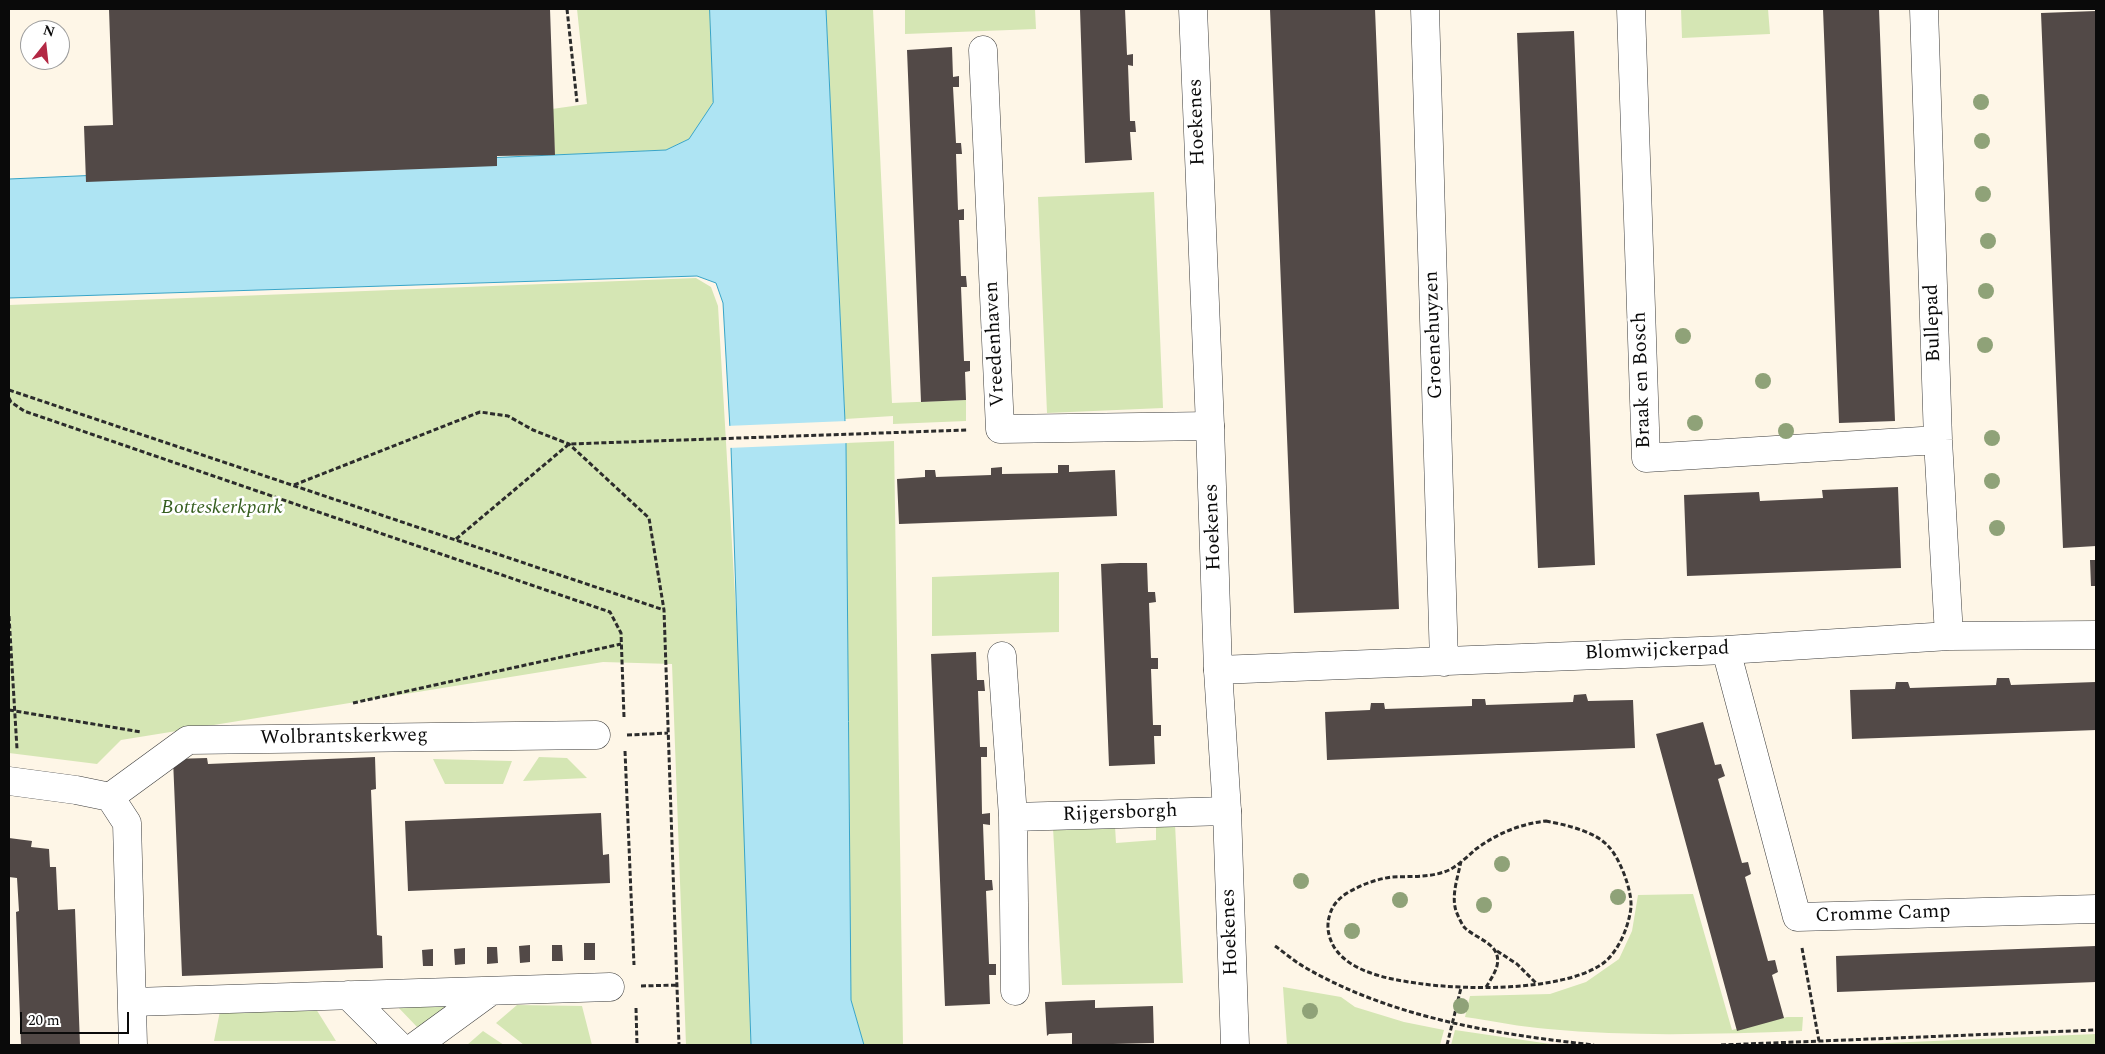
<!DOCTYPE html>
<style>
body{margin:0}
#map{position:relative;width:2105px;height:1054px;overflow:hidden;background:#fef6e7;font-family:Spectral,serif}
canvas{display:block}
.frame{position:absolute;inset:0;border:10px solid #0a0a0a;pointer-events:none}
.north{position:absolute;left:20px;top:20px;width:50px;height:50px;box-sizing:border-box;background:#fff;border:1px solid #9d9d9d;border-radius:50%;rotate:16deg;font-size:14px;font-weight:700;line-height:20px;text-align:center;color:#0a0a0a}
.north::after{content:'';display:block;margin:auto;width:18px;height:22px;background:#b32844;clip-path:polygon(50% 0,100% 100%,50% 72%,0 100%)}
.scale{position:absolute;left:20px;top:1012px;width:109px;height:22px;box-sizing:border-box;border:2px solid #0a0a0a;border-top:0;padding-left:6px;font-size:15px;line-height:18px;white-space:nowrap;color:#0a0a0a;-webkit-text-stroke:4px #fff;paint-order:stroke}
</style>
<div id="map">
<canvas width="2105" height="1054"></canvas>
<div class="frame"></div>
<div class="north">N</div>
<div class="scale">20 m</div>
</div>
<script>
const g = document.querySelector('canvas').getContext('2d');
g.lineJoin = 'round';
function fillPath(path, color) {
  g.fillStyle = color;
  g.fill(path, 'evenodd');
}
function stroke(path, color, width, dash) {
  g.strokeStyle = color;
  g.lineWidth = width;
  g.lineCap = dash ? 'butt' : 'round';
  g.setLineDash(dash || []);
  g.stroke(path);
}
function label(font, color, halo, rows, align = 'center') {
  g.font = font + ' Spectral,serif';
  g.lineWidth = 5;
  g.setLineDash([]);
  g.textBaseline = 'middle';
  g.strokeStyle = halo;
  g.fillStyle = color;
  for (const [text, x, y, turn = 0] of rows) {
    g.save();
    g.translate(x, y);
    g.rotate((+turn || 0) * Math.PI / 180);
    g.textAlign = isNaN(turn) ? turn : align;
    if (halo) g.strokeText(text, 0, 0);
    g.fillText(text, 0, 0);
    g.restore();
  }
}
const green = new Path2D(`
 M577,9H710L713,103L689,139L666,150L555,155L552,109L587,104Z
 M826,9H873L892,403L966,400V421L893,424V416L845,419Z
 M905,9H1035L1036,29L905,34Z
 M1681,9H1768L1770,34L1682,38Z
 M1154,192L1163,408L1047,413L1038,197Z
 M696,278L711,287L718,306L739,663L751,1045H686L672,664L603,662L121,740L97,764L9,753V305Z
 M894,441L903,1045H864L851,1000L846,443Z
 M1059,572V632L932,636V577Z
 M539,757L567,758L587,778L523,781Z
 M433,759L512,761L503,784H445Z
 M1175,824L1183,983L1062,985L1053,828L1115,826L1116,843L1156,840V826Z
 M1693,894L1732,1030L1787,1017H1803L1802,1031C1718,1034 1633,1037 1548,1029C1521,1027 1493,1021 1465,1017L1470,996L1550,994L1586,982L1619,959L1632,931L1638,895Z
 M1283,987L1341,997L1355,1007L1404,1022L1444,1030L1440,1045H1287Z
 M396,1005L456,1006L419,1029Z
 M517,1005L582,1006L592,1045H524L496,1023Z
 M316,1009L336,1041H214L220,1011Z
 M1455,1030L1557,1045H1451Z
 M483,1031L504,1045H467Z
 M2096,1034V1045H1841Z`);
const water = new Path2D(`
 M710,9H826L846,443L851,1000L864,1045H751L731,447L723,303L716,283L697,276L9,298V179L666,150L689,139L713,103Z`);
const pier = new Path2D(`
 M847,421L849,443L728,448L726,426Z`);
const building = new Path2D(`
 M109,9H550L555,155L497,156V166L86,182L84,126L113,125Z
 M1080,9H1125L1127,55L1133,54V66L1128,65L1130,121H1135L1136,132H1130L1132,160L1085,163Z
 M1270,9H1375L1399,609L1294,613Z
 M1823,9H1879L1895,421L1839,423Z
 M2096,11V546L2063,548L2041,13Z
 M1574,31L1595,565L1538,568L1517,33Z
 M952,47L953,77L959,76V87H953L956,143H961L962,154H956L958,210L964,209V220H959L961,276H966L967,287H961L964,361H970V371L965,372L966,400L921,402L907,50Z
 M1058,465H1069V472L1115,470L1117,516L899,524L897,479L925,477V470H935L936,477L991,475V468L1002,467V474L1058,473Z
 M1898,487L1901,568L1687,576L1684,495L1759,492L1760,501L1823,498L1822,490Z
 M2090,560H2096V586H2091Z
 M1120,563H1147L1148,592H1155L1156,602L1149,603L1151,658H1158V669H1151L1153,725H1161V736H1154L1155,764L1109,766L1101,564Z
 M976,652L977,680H984L985,691H978L980,747H987V757H981L982,814L990,813V825L983,824L985,880H992L993,890L986,891L989,964H996V975H989L990,1004L945,1006L931,654Z
 M1997,678H2009L2011,685L2096,682V730L1852,739L1850,690L1895,689L1896,682H1908L1910,688L1996,685Z
 M1586,694L1588,701L1633,700L1635,748L1327,760L1325,712L1370,710L1371,703H1384L1385,709L1472,706V699H1485L1486,705L1573,702L1574,695Z
 M1703,722L1715,765L1721,764L1725,776L1718,779L1742,863L1748,862L1751,874L1745,877L1768,961L1775,960L1778,972L1772,975L1784,1018L1737,1031L1656,734Z
 M375,757L376,789L371,790L377,935L382,936L383,968L182,976L173,759L207,758L208,764Z
 M601,813L603,855L609,854L610,883L408,891L405,821Z
 M9,838L32,841L31,847L49,849L50,867H56L58,910L75,909L80,1045H21L16,912L19,911L17,878L9,877Z
 M584,943H595V960H584Z
 M530,945V962L520,963L519,946Z
 M552,945H562L563,961H552Z
 M2096,946V982L1837,992L1836,956Z
 M487,947H497L498,963L487,964Z
 M465,948V964L455,965L454,949Z
 M433,949V966H423L422,950Z
 M1095,1000V1008L1153,1006L1154,1043L1072,1045V1033L1049,1034L1047,1036L1045,1002Z`);
const path = new Path2D(`
 M567,9L577,102
 M9,390L664,610
 M9,398L11,402L24,411L610,612L621,633L624,717
 M294,485L480,412L508,416L533,430L569,444L649,518L664,610L679,1045
 M456,539L569,444L967,430
 M9,616L17,749
 M353,703L621,644
 M9,710L141,732
 M627,735L668,733
 M625,751L634,965
 M1546,821C1566,825 1595,831 1609,847C1620,859 1632,890 1631,907C1629,927 1617,956 1599,966C1558,991 1469,990 1423,984C1394,980 1351,974 1334,947C1328,936 1326,926 1330,914C1333,904 1340,897 1349,892C1363,884 1377,879 1392,877C1411,876 1431,878 1449,870C1459,865 1468,856 1476,849C1498,833 1520,824 1546,821Z
 M1461,861C1458,877 1451,895 1456,911C1458,916 1462,925 1465,928C1478,940 1502,944 1497,966C1495,973 1490,981 1486,987
 M1275,946C1285,953 1295,962 1306,968C1393,1018 1495,1034 1594,1045
 M1802,948L1819,1041
 M1497,951L1517,964L1536,983
 M641,986L677,985
 M636,1008L637,1045
 M1447,1045L1461,988
 M1721,1045L2096,1030`);
const pedestrian = new Path2D(`
 M110,797L188,740L596,735
 M348,995L398,1045
 M133,1002L610,987
 M417,1045L491,991`);
const minor = new Path2D(`
 M1425,9L1444,662
 M1631,9L1646,458L1938,440
 M1924,9L1938,440L1949,636
 M983,50L1000,429L1210,426
 M1726,650L1797,917L2096,909
 M1002,656L1013,817L1015,991
 M1218,670L1726,650L1949,636L2096,635
 M9,781L76,790L110,797L127,823L133,1045
 M1013,817L1227,811`);
const tertiary = new Path2D(`
 M1193,9L1210,426L1218,670L1227,811L1235,1045`);
const trees = [
 [1981,102],
 [1982,141],
 [1983,194],
 [1988,241],
 [1986,291],
 [1683,336],
 [1985,345],
 [1763,381],
 [1695,423],
 [1786,431],
 [1992,438],
 [1992,481],
 [1997,528],
 [1502,864],
 [1301,881],
 [1618,897],
 [1400,900],
 [1484,905],
 [1352,931],
 [1461,1006],
 [1310,1011]
];
const streetNames = [
 ["Hoekenes",1198,122,-92],
 ["Bullepad",1934,323,-92],
 ["Groenehuyzen",1435,335,-92],
 ["Vreedenhaven",996,344,-93],
 ["Braak en Bosch",1643,380,-92],
 ["Hoekenes",1214,527,-92],
 ["Blomwijckerpad",1657,652,-2],
 ["Wolbrantskerkweg",344,738,-1],
 ["Rijgersborgh",1120,814,-2],
 ["Cromme Camp",1883,915,-2],
 ["Hoekenes",1231,932,-92]
];
const parkNames = [
 ["Botteskerkpark",222,509]
];
fillPath(green, '#d5e6b4');
fillPath(water, '#aee4f3');
stroke(water, '#38a4c7', 1);
fillPath(pier, '#fef6e7');
fillPath(building, '#524947');
stroke(pedestrian, '#3d3d3d', 29);
stroke(minor, '#3d3d3d', 29);
stroke(tertiary, '#3d3d3d', 29);
stroke(path, '#2c2c2c', 3, [5, 2.5]);
stroke(pedestrian, '#fff', 28);
stroke(minor, '#fff', 28);
stroke(tertiary, '#fff', 28);
g.fillStyle = '#8fa278';
for (const [x, y] of trees) {
  g.beginPath();
  g.arc(x, y, 8, 0, 2 * Math.PI);
  g.fill();
}
label('20px', '#0a0a0a', '#fff', streetNames);
label('italic 20px', '#355e1e', '#fff', parkNames);
</script>
